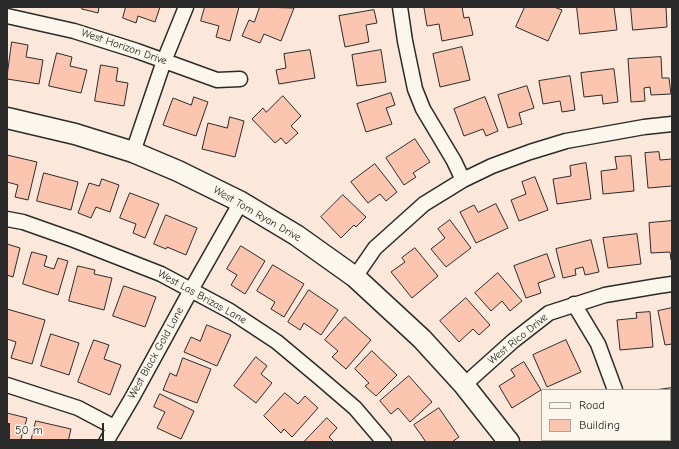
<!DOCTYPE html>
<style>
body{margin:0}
#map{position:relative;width:679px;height:449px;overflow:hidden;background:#fbe8da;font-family:"Comic Neue",sans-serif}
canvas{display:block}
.frame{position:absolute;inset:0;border:8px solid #2b2b2b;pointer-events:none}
.legend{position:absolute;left:541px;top:389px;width:130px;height:52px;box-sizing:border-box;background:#fbf7ec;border:1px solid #a8a59f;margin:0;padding:5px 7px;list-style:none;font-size:12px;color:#2b2b2b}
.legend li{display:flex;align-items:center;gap:8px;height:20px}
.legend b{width:20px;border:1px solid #a8a59f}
.scale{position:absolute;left:8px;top:423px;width:96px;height:18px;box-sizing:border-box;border:2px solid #2b2b2b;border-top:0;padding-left:5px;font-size:12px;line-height:14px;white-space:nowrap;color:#2b2b2b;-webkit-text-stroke:3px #fbf7ec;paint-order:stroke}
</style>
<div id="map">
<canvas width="679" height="449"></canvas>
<div class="frame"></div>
<ul class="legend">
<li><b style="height:5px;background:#fbf7ec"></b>Road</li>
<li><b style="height:11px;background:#fcc5af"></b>Building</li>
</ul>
<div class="scale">50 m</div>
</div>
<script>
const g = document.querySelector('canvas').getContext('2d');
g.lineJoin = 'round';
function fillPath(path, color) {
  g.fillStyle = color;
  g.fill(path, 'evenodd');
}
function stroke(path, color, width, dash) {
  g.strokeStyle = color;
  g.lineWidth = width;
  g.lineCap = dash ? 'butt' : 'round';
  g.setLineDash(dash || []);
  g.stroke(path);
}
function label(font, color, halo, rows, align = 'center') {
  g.font = font + ' "Comic Neue",sans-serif';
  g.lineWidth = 3.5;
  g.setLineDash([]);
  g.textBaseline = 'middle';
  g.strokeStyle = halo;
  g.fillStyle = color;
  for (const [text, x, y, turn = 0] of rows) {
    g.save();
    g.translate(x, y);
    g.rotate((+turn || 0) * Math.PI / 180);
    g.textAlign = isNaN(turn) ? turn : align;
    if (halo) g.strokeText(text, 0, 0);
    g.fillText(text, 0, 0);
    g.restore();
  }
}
const building = new Path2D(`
 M83,7H99L98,13L82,9Z
 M126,7H160L155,22L138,16L136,23L123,18Z
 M205,7H239L230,41L216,37L219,26L201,21Z
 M260,7L294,8L281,41L264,34L260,43L242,36L249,20L254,22Z
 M428,7H462L464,18L469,17L473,35L442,41L439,24L427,26L424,8Z
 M525,7H554L562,10L548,41L516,27Z
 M577,7H614L617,30L580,34Z
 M631,7H666L667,27L633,30Z
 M374,10L377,23L366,25L369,42L345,47L339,16Z
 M12,42L28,45L26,57L43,60L39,84L7,79Z
 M462,47L470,80L440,87L433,54Z
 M310,50L315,78L279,84L276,70L286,68L284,54Z
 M381,50L386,82L357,86L352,55Z
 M57,53L72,57L70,66L87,70L81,93L49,86Z
 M661,57L662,78H669L671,94L651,95L650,87L644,88L645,101L631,102L628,59Z
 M101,65L118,68L116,81L128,83L124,106L95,101Z
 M614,69L618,102L603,104L602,95L584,97L581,73Z
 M570,76L575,110L562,112L560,101L543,104L539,81Z
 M527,86L534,108L519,113L522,124L508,128L498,95Z
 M391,93L395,105L386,108L392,124L366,132L357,104Z
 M283,96L301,116L291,126L298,133L286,144L281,138L275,143L252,119L263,108L266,112Z
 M194,97L208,102L196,136L163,125L173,98L191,105Z
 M485,97L498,131L486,136L483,129L464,136L454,109Z
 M230,117L244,121L235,157L202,149L208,123L227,128Z
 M415,139L430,162L413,173L416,177L404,185L386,158Z
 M659,152L660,160L672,159V186L648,188L645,153Z
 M7,155L37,162L28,200L15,197L18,185L7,182Z
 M631,156L634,191L603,194L601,171L617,169L615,157Z
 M586,163L591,199L557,204L553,179L571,176L570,166Z
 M375,164L397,192L386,201L380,194L368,203L351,182Z
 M44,173L78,182L71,210L37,201Z
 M535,177L548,210L519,221L511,200L526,194L522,182Z
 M102,179L119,185L110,212L96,207L91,218L78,213L89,183L99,186Z
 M130,193L159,204L145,238L133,233L136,224L120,218Z
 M343,195L366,217L356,227L354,225L341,238L321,217Z
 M496,204L508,228L476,243L460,212L474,205L478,212Z
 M166,215L197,228L186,255L167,247L166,249L154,244Z
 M450,220L471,248L446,267L431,249L445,238L438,229Z
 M672,221V260H671L670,252L651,253L649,223Z
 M637,234L641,264L608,268L603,238Z
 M591,240L599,272L585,275L583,267L575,269L576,275L563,278L556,249Z
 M7,244L20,248L13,277L7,275Z
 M241,246L265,261L245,294L231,285L237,275L227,269Z
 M415,248L438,276L412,298L391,272L405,262L402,258Z
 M32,252L47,256L44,266L54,269L58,258L68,261L58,295L23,284Z
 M547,254L555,277L538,283L541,293L526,298L514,266Z
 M273,265L304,284L284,317L271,309L275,302L257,291Z
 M78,266L95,270L94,274L112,278L104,310L69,301Z
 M498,273L522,301L510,311L502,301L491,311L475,293Z
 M124,286L156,297L145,327L113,316Z
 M309,290L338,310L321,335L304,323L300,330L288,322Z
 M466,298L490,325L479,335L473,329L459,342L440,321Z
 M672,308V344L665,345L658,311Z
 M7,309L45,320L32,364L11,358L16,342L7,339Z
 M650,312L653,347L620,350L617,320L637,318L636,313Z
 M345,317L371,340L346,369L332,357L338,351L325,340Z
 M207,325L231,335L217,366L184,352L191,337L200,341Z
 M51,334L79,343L69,375L41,366Z
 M94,340L109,345L104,359L121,365L110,395L78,382Z
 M566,340L581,372L547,387L533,355Z
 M372,351L397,375L376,396L365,386L369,383L355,369Z
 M256,357L267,366L261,374L272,383L256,403L234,386Z
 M183,358L211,369L197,403L163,390L170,373L176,376Z
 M524,362L541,390L512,408L499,386L515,376L511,370Z
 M409,376L432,402L410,422L398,408L391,414L380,401Z
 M672,388V419H670V390H655Z
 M285,393L298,404L305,396L318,408L292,437L284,429L281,433L264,416Z
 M160,394L194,411L181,439L157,428L165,412L154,407Z
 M439,408L459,437L452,442H426L414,425Z
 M7,413L27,418L20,442H15L7,440Z
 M327,418L337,428L329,437L334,442H304Z
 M36,421L71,429L68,442H31Z`);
const street = new Path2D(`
 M400,7L405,41L415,89L423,109L454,161L463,180
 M7,16L74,31L137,51L217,80L240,79
 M133,152L164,61L186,7
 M7,219L23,222L74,240L161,274L230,311L277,342L320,378L355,408L384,442
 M355,277L375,248L424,204L463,180L492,166L530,152L566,141L644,127L672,124
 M574,304L598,344L615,390
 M7,385L78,408L114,427
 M464,385L513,341L549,313L605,295L658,286L672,284
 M630,440L631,442
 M106,442L132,398L191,290L241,202
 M663,442L672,441`);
const secondary = new Path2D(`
 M7,118L75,134L133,152L178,171L241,202L296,235L355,277L422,339L464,385L509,442`);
const streetNames = [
 ["West Horizon Drive",124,47,19],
 ["West Tom Ryan Drive",257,214,30],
 ["West Las Brizas Lane",202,297,29],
 ["West Rico Drive",518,339,-39],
 ["West Black Gold Lane",156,353,-61]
];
fillPath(building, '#fcc5af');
stroke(building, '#2b2b2b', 1);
stroke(street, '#2b2b2b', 17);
stroke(secondary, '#2b2b2b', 23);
stroke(street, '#fbf7ec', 14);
stroke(secondary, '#fbf7ec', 20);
label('11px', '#2b2b2b', '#fbf7ec', streetNames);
</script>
